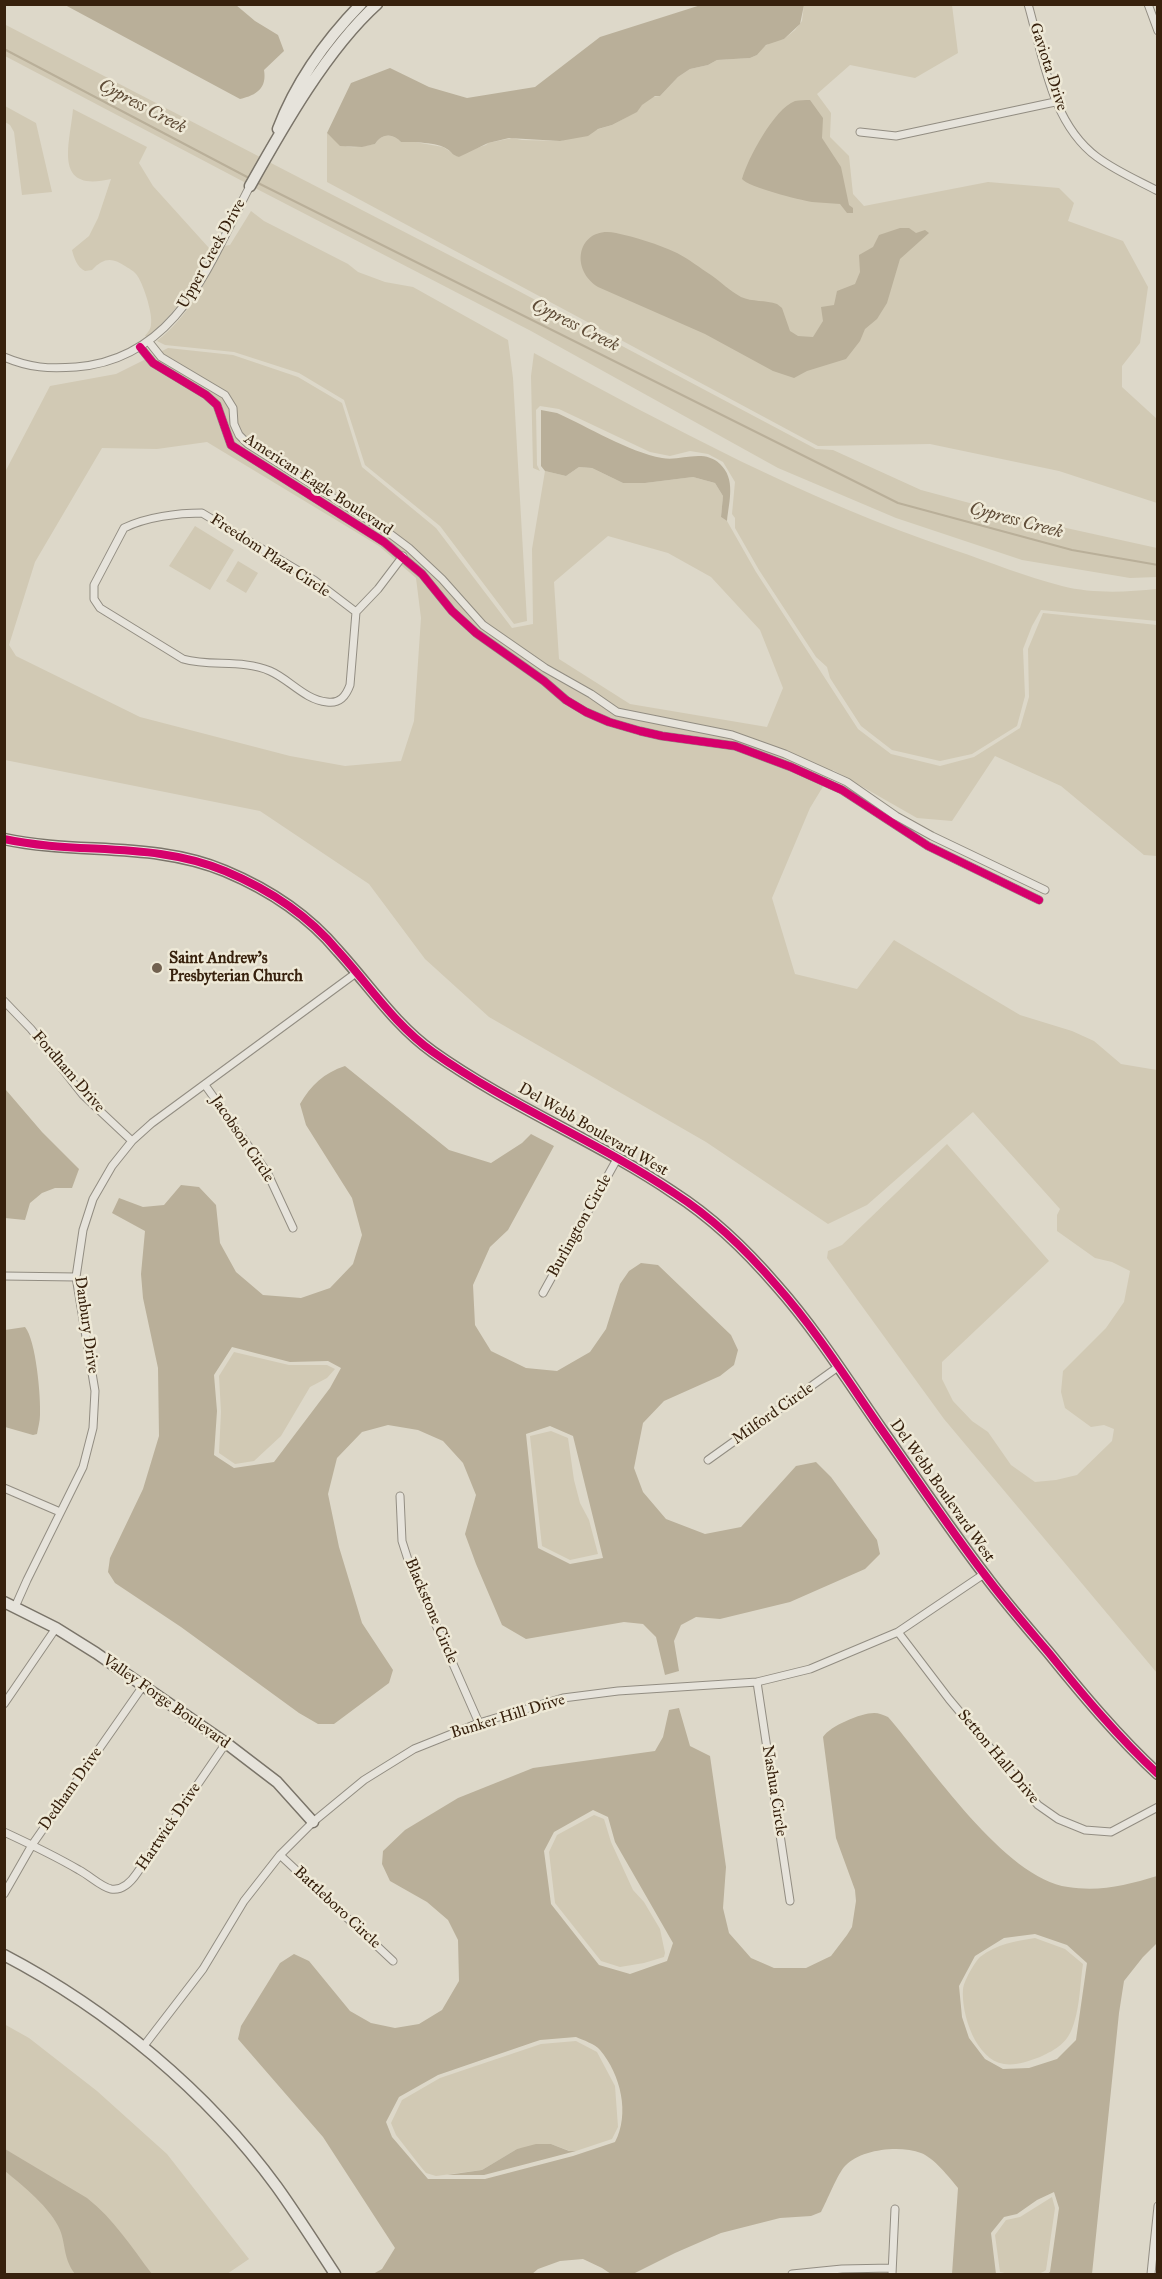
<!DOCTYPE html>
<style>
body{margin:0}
#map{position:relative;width:1162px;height:2279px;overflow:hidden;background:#ddd8c9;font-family:"IM FELL Great Primer",serif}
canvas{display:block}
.frame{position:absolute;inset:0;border:6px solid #37210d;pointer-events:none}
</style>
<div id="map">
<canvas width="1162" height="2279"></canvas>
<div class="frame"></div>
</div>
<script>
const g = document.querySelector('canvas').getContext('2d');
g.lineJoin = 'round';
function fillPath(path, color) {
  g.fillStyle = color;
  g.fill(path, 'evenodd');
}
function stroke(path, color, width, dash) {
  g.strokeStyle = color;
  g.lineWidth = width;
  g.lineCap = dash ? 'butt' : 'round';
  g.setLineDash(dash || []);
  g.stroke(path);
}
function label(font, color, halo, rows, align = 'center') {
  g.font = font + ' "IM FELL Great Primer",serif';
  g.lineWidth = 5;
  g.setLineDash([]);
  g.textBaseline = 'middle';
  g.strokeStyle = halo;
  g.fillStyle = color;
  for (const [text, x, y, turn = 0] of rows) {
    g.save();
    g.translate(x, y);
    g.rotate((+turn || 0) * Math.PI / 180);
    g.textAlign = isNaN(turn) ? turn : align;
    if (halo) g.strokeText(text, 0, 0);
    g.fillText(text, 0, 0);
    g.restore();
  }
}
const green = new Path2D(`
 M804,5H952L958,53L915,78L850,65L817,94L831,113L830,137L849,156L853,194L864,206L988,182L1059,188L1074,203L1068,221L1123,241L1148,287L1140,343L1122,366V387L1157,419V503L1059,471L930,444L818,446L327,182V133C344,150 352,149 375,144C382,133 393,133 401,142H415L443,147L459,157L470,150L486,145L488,143L512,138L522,140L560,141L612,125L636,112L639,107L652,97L660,96L678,77L690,69L708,65L717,60L750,58L757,55L764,47L771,42L784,39L795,30L802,21Z
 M4,24L260,157L246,183L5,56Z
 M5,106L36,123L52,192L22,195L14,132L10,125L5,122Z
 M73,109L147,147L139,163L153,186L209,248H212C193,283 179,311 147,337L145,336C148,332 151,329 151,324C153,314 143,282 136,274C134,271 128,268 125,266C112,257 103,258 92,270L85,271C77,267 74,258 72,250L89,236L98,218L111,179C52,193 70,144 73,109Z
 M269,162L511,287L816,449L833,450L921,490L1048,524L1157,548V577L1130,578L1022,560L896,518L778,468L531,331L255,188Z
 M251,211L264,221L348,264L358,272L385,282L413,287L508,340L513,378L527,621L514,624L440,526L365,465L344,400L299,373L234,352L165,345L157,341C189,316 205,282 224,246L230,245Z
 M168,348L233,355L298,377L342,403L362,467L436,528L512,628L533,624L532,549L545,471L566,476L579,467L592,468L623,483H645L693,477L715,483L723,496L721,517L727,521L756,572L858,729L891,754L940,766L974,757L1020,728L1029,697L1028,649L1043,613L1157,625V856L1144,855L1061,786L995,756L952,821L917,818L833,770L810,808L772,898L795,974L857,989L894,940L1020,1015L1072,1031L1094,1041L1121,1064L1157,1070V1673L944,1419L827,1258L828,1251L842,1245L947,1144L1049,1261L942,1362V1379L953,1401L972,1421L988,1432L1011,1465L1035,1482L1056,1480L1077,1475L1112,1441L1114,1429L1104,1425L1091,1427L1065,1408L1061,1392L1063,1371L1106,1328L1124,1302L1130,1271L1112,1262L1095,1258L1057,1231V1215L1060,1209L973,1112L867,1205L828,1224L706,1142L489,1017L425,959L369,884L260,811L5,760L4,474L50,386L116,374ZM207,442L379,546L416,578L421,618L414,721L401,761L345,766L290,756L140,717L16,656L9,645L35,562L102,448L157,449ZM608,536L668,553L711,577L760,630L783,688L767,727L630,704L559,659L554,582Z
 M534,353C672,428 806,500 954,550C990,562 1026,577 1062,586C1093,594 1127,592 1157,589V621L1041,610L1032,626L1023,649L1025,696L1017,726L972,754L940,761L892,750L861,726L830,678L827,667L816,657L759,570L735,528V518L732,514L735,482L723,462L708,454L690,451L670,456L650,452L559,409L540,406L536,410L537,465L540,471L533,468L531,376Z
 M195,526L234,550L210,590L169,566Z
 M238,561L258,573L246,593L226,581Z
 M234,1352L289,1365H327L335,1369L327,1378L310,1387L281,1436L254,1461L235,1464L219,1453L221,1412L219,1376Z
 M551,1431L568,1438L574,1480L580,1503L589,1520L598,1554L570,1560L542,1546L530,1436Z
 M594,1815L604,1819L611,1842L633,1890L644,1902L660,1929L665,1953L664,1957L644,1963L620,1967L601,1961L555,1903L549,1852L557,1835Z
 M1035,1938L1065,1949L1083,1964C1080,1983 1080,2005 1074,2023C1068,2043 1057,2049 1040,2057C1029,2061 1016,2066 1004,2064C976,2060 961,2014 963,1989C964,1981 974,1963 980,1957C997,1944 1015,1941 1035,1938Z
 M4,2024L29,2038L97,2091L167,2154L249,2259L227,2274H5Z
 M576,2041L597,2052L615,2086L618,2127L612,2139L576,2151H570L551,2144L517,2149L482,2170L436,2176L426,2173L421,2167L396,2135L391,2123L402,2100L440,2078L541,2044Z
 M1052,2197L1055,2208L1046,2270C1035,2279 1012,2275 1000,2272L995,2235L1006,2220L1020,2217Z`);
const water = new Path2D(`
 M704,4L804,5L800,24L784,39L766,45L757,55L750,58L717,60L708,65L690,69L678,77L660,96H655L642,105L637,112L612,125L598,129L588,136L560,141L509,138L488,143L459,157C452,155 452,152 447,149C438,142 412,142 401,142C393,133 382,133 375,144L362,147L340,146L327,133L351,83L390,68L429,87L467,98L535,87L600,37Z
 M65,5H236L255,21L278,35L284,51L264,70C267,88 257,95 240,99Z
 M810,100L823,118L822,138L841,167L849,205L853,208V213H847L840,204C831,203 821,203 812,202C800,200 748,187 742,179C748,158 774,109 795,101C800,100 805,100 810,100Z
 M900,228H909L916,233L925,230L929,233L900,259L887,303L877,319L865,329L860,341L846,359L807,371L794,378L773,371L705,334L598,287C568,268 579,225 616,233C635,237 658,244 677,253C689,259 700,268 711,275C721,282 730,291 741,297C752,302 766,300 777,304L782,308L790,331L798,336L813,337L823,321L821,307L834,305L837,291L855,284L860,272L859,255L873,247L879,235Z
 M541,410L557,413C588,427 629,452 662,458C680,462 703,448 720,464C736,479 729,501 727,521L721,517L723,496L715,483L693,477L645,483H623L592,468L579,467L566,476L545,471L541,466Z
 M345,1066L449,1150L491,1163L522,1143L531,1134L554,1146L508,1230L490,1247L473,1285L475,1325L491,1351L526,1368L557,1371L590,1352L606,1329L620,1284L629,1271L641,1263L658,1265L731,1335L738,1350L734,1365L720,1376L664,1401L643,1423L634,1468L643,1492L666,1519L705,1534L741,1527L796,1466L816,1462L831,1477L877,1540L880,1554L865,1569L790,1602L720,1619L696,1617L681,1625L674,1641L679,1671L665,1675L656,1637L643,1624L624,1622L526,1639L502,1625L476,1564L465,1534L476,1495L463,1463L443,1441L418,1430L388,1425L362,1432L337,1458L328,1494L339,1547L362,1623L393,1670L389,1683L334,1724H318L299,1713L181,1627L115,1583L108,1572L110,1558L143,1489L159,1436L158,1368L143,1298L141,1274L145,1231L112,1213L119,1198L143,1207L164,1205L181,1185L199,1187L216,1205L220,1243L236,1272L263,1295L301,1298L330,1288L353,1264L362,1235L352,1198L306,1125L300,1104C311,1085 324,1073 345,1066ZM232,1347L290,1362L328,1361L341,1368L330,1388L274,1462L234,1468L214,1455L217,1411L214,1375ZM550,1426L573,1436L603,1558L570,1564L538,1548L526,1434Z
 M6,1090L42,1132L79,1169L72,1188H55L42,1193L30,1203L25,1220L5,1218Z
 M25,1327C36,1340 41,1397 40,1415C40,1421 38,1428 37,1434L33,1435L5,1427V1330Z
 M679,1708L690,1746L710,1756L726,1867L723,1908L729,1933L751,1958L774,1968H806L831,1956L847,1935L852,1927L856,1901L855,1890L836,1838L823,1737C830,1726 861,1713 874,1713C879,1713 883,1715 888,1717C929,1764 1005,1879 1068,1887C1100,1892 1127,1885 1157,1876V1943L1143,1957L1124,1981L1119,2013L1092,2274H1047L1050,2272L1059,2208L1054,2192L1037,2200L1017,2214L1004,2217L991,2233L996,2274H952L958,2188C949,2177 934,2158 921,2153C900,2145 861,2149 845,2166C838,2173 827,2201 821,2212L811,2216L780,2218L721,2233L675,2253L633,2274H611L602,2268L583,2259L560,2261L538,2269L532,2274H373L382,2269L395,2248L323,2137L238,2039L241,2026L280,1963L294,1954L309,1961L350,2011L371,2023L395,2028L419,2024L442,2010L459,1981L458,1940L448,1920L427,1902L390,1881L382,1864L383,1851L405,1830L458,1798L533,1768L655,1751L663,1737L669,1710ZM593,1810L608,1817L615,1842L673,1943L667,1961L630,1974L599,1965L551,1904L544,1851L554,1832ZM1035,1934L1067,1945L1087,1963L1076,2040L1057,2059L1029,2068L1003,2069L985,2059L969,2038L962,2017L959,1986L975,1956L1004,1938ZM576,2037C583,2040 595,2044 600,2050C621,2075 630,2114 615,2142L573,2156L485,2179H428L392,2137L386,2122L399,2097L438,2075L540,2040Z
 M536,2144H551L569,2151H576L484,2175H447L482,2170L517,2149Z
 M5,2149L87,2198C114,2219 132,2248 152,2274H75C63,2258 66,2245 60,2230C51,2208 22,2185 5,2171Z`);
const stream = new Path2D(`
 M4,49L249,178
 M256,182L898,503L1072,550L1158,565`);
const street = new Path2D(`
 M1028,4C1043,56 1051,123 1097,157C1116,171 1137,180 1158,191
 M1148,4L1158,31
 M860,132L896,136L1055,102
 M149,342L161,357L225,395L233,408L234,424L239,435L248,444L389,533L409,548L442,579L483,625L545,668L591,694L617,712L732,735L785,754L847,782L896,816L932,836L1045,890
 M140,347L153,363L206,395L217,405L231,445L384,542L422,574L452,611L476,633L544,681L566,700L586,712L609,722L640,731L662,736L735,746L791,767L842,790L928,846L1039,900
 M4,357C30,368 49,369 76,367C178,359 209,264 250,186
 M356,612L314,580L202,513C178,513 146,517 124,528L94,585V599L100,608L183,659C211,667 242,659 270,671C289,679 305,700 327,702C340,704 346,696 350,685L356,612L378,589L403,556
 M4,1001L31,1029L83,1095L132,1141
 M205,1085L267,1172L293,1228
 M4,1276L76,1277
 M543,1293L617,1159
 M708,1460L838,1367
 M4,1488L60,1512
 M400,1496L402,1541L410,1566L479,1723
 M15,1607L27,1580L83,1467L93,1428L95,1391L76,1277L83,1230L93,1199L112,1166L132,1141L152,1123L356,973
 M898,1632L949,1699L1038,1805L1058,1819L1085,1830L1111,1832L1158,1807
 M757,1682L790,1901
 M4,1704L56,1628
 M4,1832C30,1844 55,1856 79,1870C89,1875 101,1887 111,1889C123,1891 131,1882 137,1873L226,1743
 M280,1855L393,1961
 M4,1894L32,1845L143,1686
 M143,2047L203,1969L244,1901L280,1855L313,1822L364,1780L414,1749L479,1723L563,1698L618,1691L757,1682L810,1669L898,1632L984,1574
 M792,2274L842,2269L892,2268
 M892,2274L895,2209
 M1151,2274L1158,2206`);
const secondary = new Path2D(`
 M278,129C296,82 326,40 361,4
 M250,186C283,127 327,49 377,4
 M4,839C78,855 154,841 225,871C268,889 308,915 338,951C369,985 395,1025 433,1052C509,1106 597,1141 674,1193C713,1218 747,1251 777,1286C816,1330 848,1381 882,1430C916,1478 949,1528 985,1575C1005,1602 1027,1627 1049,1653C1083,1695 1118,1737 1158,1774
 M4,1602L56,1628L96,1653L226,1743L277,1782L313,1822
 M4,1955C109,2010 207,2091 277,2187C297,2215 316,2245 335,2274`);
const cycleway = new Path2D(`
 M140,347L153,363L206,395L217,405L231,445L384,542L422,574L452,611L476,633L544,681L566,700L586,712L609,722L640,731L662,736L735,746L791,767L842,790L928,846L1039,900
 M4,839C78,855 154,841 225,871C268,889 308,915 338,951C369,985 395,1025 433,1052C509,1106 597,1141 674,1193C713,1218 747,1251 777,1286C816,1330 848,1381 882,1430C916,1478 949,1528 985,1575C1005,1602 1027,1627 1049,1653C1083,1695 1118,1737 1158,1774`);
const markers = [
 [157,968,6,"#71614f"]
];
const streetNames = [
 ["Gaviota Drive",1048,67,72],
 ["Upper Creek Drive",212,254,-61],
 ["American Eagle Boulevard",318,485,33],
 ["Freedom Plaza Circle",270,556,33],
 ["Fordham Drive",68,1072,49],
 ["Del Webb Boulevard West",593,1130,30],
 ["Jacobson Circle",242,1139,56],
 ["Burlington Circle",580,1226,-61],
 ["Danbury Drive",86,1325,82],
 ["Milford Circle",773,1414,-35],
 ["Del Webb Boulevard West",942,1491,55],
 ["Blackstone Circle",431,1611,67],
 ["Valley Forge Boulevard",166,1702,35],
 ["Bunker Hill Drive",508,1717,-17],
 ["Setton Hall Drive",998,1757,50],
 ["Dedham Drive",71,1789,-55],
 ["Nashua Circle",774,1791,81],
 ["Hartwick Drive",169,1827,-56],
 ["Battleboro Circle",337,1908,43]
];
const poiNames = [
 ["Saint Andrew's",169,959],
 ["Presbyterian Church",169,977]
];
const waterNames = [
 ["Cypress Creek",142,107,28],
 ["Cypress Creek",575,326,27],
 ["Cypress Creek",1016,521,15]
];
fillPath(green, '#d1c9b4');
fillPath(water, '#b9af99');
stroke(stream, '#b9af99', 2);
stroke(street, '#928d82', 9);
stroke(secondary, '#7a7469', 13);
stroke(street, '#e6e3db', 7);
stroke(secondary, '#e6e3db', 10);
stroke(cycleway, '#d6006c', 8);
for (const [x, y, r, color] of markers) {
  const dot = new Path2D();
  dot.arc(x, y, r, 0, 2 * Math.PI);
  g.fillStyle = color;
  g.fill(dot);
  stroke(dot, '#eee9d7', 2);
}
label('16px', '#37210d', '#eee9d7', streetNames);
label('bold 16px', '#37210d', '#eee9d7', poiNames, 'left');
label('italic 18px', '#5f4c37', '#eee9d7', waterNames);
</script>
